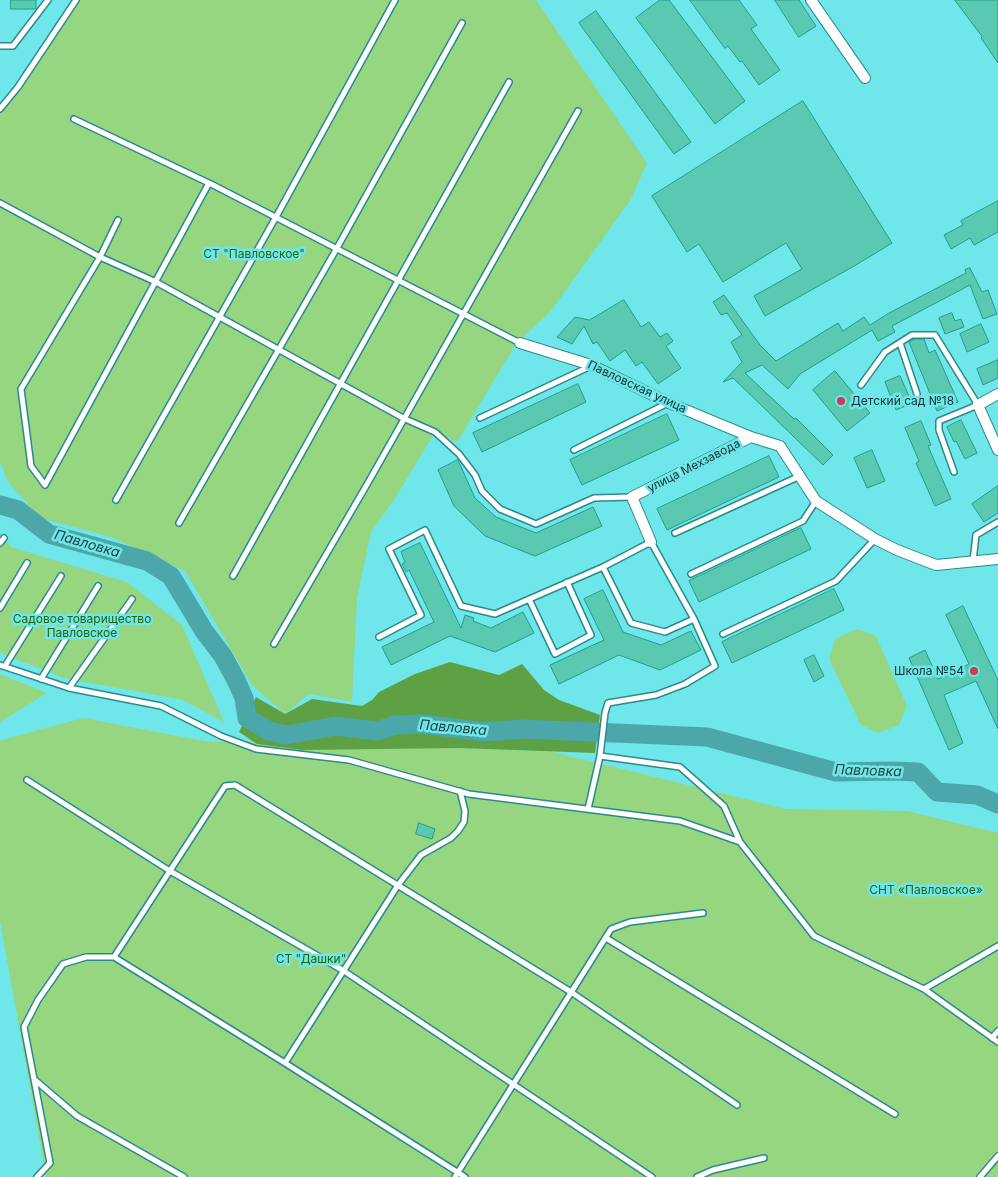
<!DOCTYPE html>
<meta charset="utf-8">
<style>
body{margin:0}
canvas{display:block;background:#6fe6ea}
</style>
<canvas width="998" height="1177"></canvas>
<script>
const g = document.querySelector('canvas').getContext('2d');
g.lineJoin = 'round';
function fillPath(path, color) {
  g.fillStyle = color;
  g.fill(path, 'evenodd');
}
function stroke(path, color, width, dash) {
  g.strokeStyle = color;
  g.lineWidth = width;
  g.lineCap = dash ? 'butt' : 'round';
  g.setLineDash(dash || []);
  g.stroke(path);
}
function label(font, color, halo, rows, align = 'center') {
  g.font = font + ' Inter,sans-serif';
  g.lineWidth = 5;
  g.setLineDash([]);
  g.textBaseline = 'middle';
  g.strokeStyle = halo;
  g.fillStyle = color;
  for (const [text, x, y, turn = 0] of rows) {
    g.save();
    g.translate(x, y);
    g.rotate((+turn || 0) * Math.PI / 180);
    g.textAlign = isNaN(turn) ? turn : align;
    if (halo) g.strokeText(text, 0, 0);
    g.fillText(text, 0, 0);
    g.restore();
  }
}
const green = new Path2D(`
 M76,0H536L647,163L631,199L551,311L516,344L457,442L435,432L394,500L371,532L357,598L352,702L309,694L285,714L252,685L185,571L111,537L40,518L8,482L0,462V108Z
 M0,533L11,547L127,582L182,625L224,722L183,700L64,678L0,653Z
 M857,629L876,636L907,706L899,725L878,733L861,725L829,659L835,639Z
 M0,674L47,693L0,722Z
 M83,718L209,742L320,741L553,752L786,809L907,811L998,833V1177H46L0,921V742L2,740Z`);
const forest = new Path2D(`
 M450,662L499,675L522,664L544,690L559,700L600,715L595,753L459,748L302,750L257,744L239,732L256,697L285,714L312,699L362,706L372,700L379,692L415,674Z`);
const river = new Path2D(`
 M0,505L18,510L49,534L147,561L171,576L204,631L223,656L236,680L244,698L247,718L269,731L286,735L336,726L377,731L395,725L422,724L485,732L522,729L707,737L836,772L891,771L918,772L937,792L977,795L998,804`);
const building = new Path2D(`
 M11,0H36V9H11Z
 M660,0H669L745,101L715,124L636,18Z
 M690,0H739L757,25L751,29L780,70L759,85L742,61L740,62L728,46L725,48Z
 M775,0H799L816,26L799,37Z
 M955,0H998V63L981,38L982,37Z
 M596,11L691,142L674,154L579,23Z
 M803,101L892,243L856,265L765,316L754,296L802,269L786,243L723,282L699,244L687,252L652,196Z
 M998,201V232L974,245L970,238L951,249L944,235L963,225L961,221Z
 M970,268L982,292L988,290L997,314L983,319L970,285L892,326L895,332L878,341L872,330L800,374L788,389L762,365L745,373L794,419L796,418L833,455L823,465L733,378L723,382L742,362L731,342L742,335L727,313L721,315L713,302L724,295L760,345L776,361L838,323L843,331L864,317L870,325L889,313L966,273L965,270Z
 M624,300L641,327L649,322L660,337L667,333L673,341L666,346L681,368L658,384L642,362L636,366L625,350L610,361L597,342L593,344L584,326L572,344L557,337L575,317L589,320Z
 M952,313L955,321L961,319L964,327L945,334L939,318Z
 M981,324L989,342L967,352L960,334Z
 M915,339H924L929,353L935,350L958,402L937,411L909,342Z
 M998,360V378L983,385L977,369Z
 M835,371L870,413L847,431L813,390Z
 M900,376L912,403L896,410L885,382Z
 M578,384L586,402L482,452L473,433Z
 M667,414L679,440L582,485L570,460Z
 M961,420L977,453L965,459L956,441L954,442L947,427Z
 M921,421L931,445L928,446L951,499L935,506L916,463L919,461L905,428Z
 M872,450L885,481L867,488L854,458Z
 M769,456L779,477L667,530L657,509Z
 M458,460L475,498L496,517L536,533L593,507L602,526L535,556L485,536L454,506L438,470Z
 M998,486V513L984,522L972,504Z
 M801,528L811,549L699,602L689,581Z
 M420,543L461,628L465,615L474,618L473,621L491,628L523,612L534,633L495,652L450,636L391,665L382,647L434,622L409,570L406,572L402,564L405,562L401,552Z
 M834,589L844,610L732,663L722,642Z
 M603,590L623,632L661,645L691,631L701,650L660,670L619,655L559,684L550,665L604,640L584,599Z
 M963,606L998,680V729L976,681L944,695L963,743L949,750L909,658L925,650L938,679L969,664L946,615Z
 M814,655L824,676L814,682L804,660Z
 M419,823L435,829L432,839L416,834Z`);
const lane = new Path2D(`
 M0,46H13L48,0
 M0,109L18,87L76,0
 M74,119L213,185L520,343
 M0,203L100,257L156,282L403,418L435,432L459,454L475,475L482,491L500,509L536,524L594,498L632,497
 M118,220L100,257L21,389L31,466L45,485L209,183
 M900,343L917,394
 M861,385L885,352L912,335H935L978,405L939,421V430L954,472
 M480,418L591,366
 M574,450L668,403
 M116,500L276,217L395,0
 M179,523L337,248L462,23
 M675,533L800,476
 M0,543L4,538
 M973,561L976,535L998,522
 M603,567L631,623L665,632L694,619
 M691,574L803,521L816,501
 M233,576L509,82
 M529,599L555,654L591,635L567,582
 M0,608L27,563
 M723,634L836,581L875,539
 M379,637L421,615L389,549L425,530L461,606L495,614L603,567L651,542L694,619L715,666L685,684L656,695L608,703L605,713L600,756L588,809
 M274,644L369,481L578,111
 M0,665L69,688L161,706L221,736L256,749L349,760L469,794L680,821L740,842L814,936L924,989L998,1042
 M5,666L61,576
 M41,679L98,586
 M69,688L132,599
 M600,756L680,767L724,806L740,842
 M27,780L170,871L344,971L652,1177
 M460,791L465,811L464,822L458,831L451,838L421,855L398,885L285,1063L465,1177
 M606,938L895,1114
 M114,957L225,786L235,785L571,992L737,1105
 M924,989L998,946
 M992,1038L998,1031
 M35,1080L77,1116L184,1177
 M37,1177L50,1163L24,1027L38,1000L63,964L86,957H114L285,1063
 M455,1177L611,929L630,922L703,913
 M697,1177L713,1170L764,1158
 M980,1177L998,1156`);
const street = new Path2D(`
 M811,0L865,78
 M520,343L591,365L669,403L751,437
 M998,394L978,405L998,450
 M651,542L632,497L751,437L780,446L816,501L875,539L897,550L936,565L998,559`);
const markers = [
 [841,401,5,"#cc3c4e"],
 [974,671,5,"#cc3c4e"]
];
const parkNames = [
 ["СТ \"Павловское\"",254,254],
 ["Садовое товарищество",82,619],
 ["Павловское",82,633],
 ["СНТ «Павловское»",926,890],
 ["СТ \"Дашки\"",311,959]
];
const streetNames = [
 ["Павловская улица",637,387,25],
 ["улица Мехзавода",694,466,-27]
];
const poiNames = [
 ["Детский сад №18",851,401],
 ["Школа №54",964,671,"right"]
];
const waterNames = [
 ["Павловка",87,544,16],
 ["Павловка",453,728,5],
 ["Павловка",868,771,2]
];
fillPath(green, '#96d680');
fillPath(forest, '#5ea145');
stroke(river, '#4ba7a9', 19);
fillPath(building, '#5ac9b2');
stroke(building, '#239d88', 1);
stroke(lane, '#2b8a8d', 8);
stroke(street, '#2b8a8d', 12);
stroke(lane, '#fff', 5);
stroke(street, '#fff', 10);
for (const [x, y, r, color] of markers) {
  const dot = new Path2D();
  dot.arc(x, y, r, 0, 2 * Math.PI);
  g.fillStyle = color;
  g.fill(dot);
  stroke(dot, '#6fe6ea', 2);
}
label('12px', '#256500', '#6fe6ea', parkNames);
label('12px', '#0d3435', '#6fe6ea', streetNames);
label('12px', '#0d3435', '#6fe6ea', poiNames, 'left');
label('italic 14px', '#1f3c3d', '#6fe6ea', waterNames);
</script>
